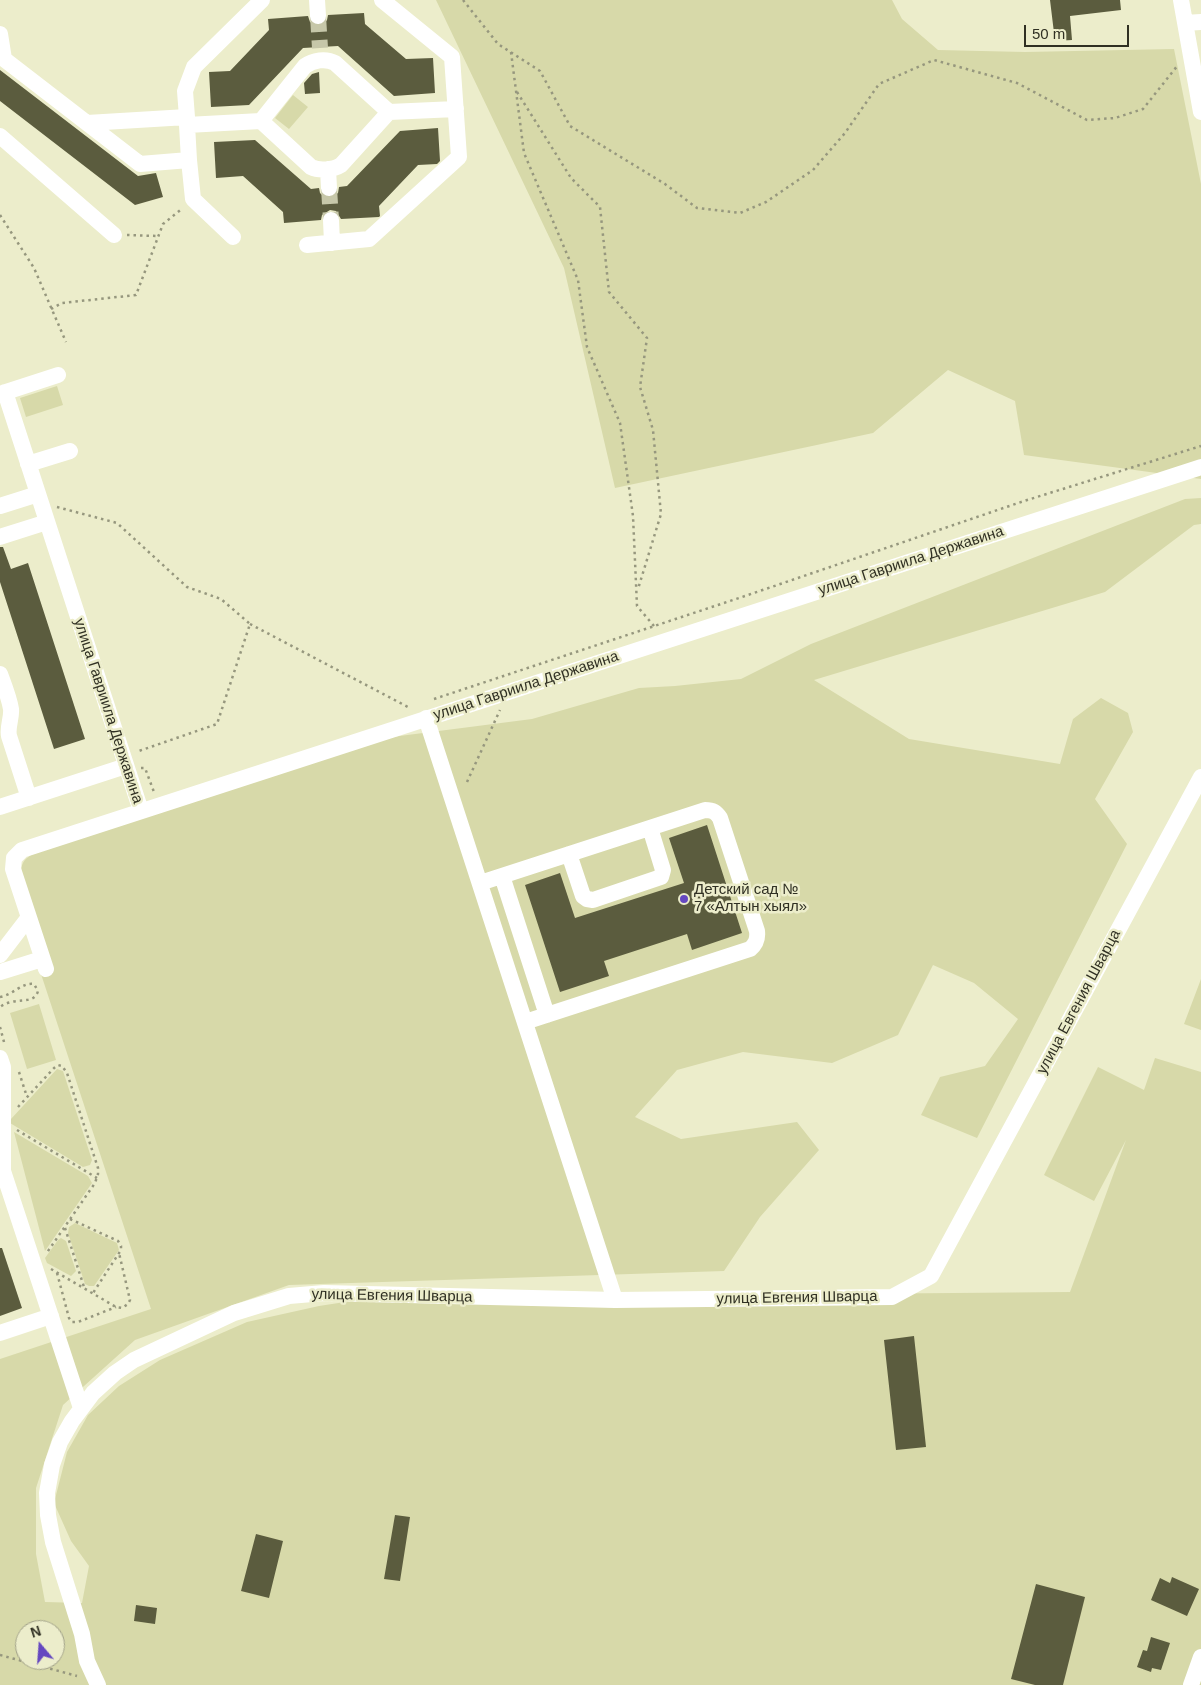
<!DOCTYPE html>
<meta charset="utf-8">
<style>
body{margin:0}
#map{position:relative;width:1201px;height:1685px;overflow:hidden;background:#ecedcb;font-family:Helvetica,sans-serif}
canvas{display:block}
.north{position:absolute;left:15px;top:1620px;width:50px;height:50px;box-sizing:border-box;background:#ecedcb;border:1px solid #a1a188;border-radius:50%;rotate:342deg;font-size:14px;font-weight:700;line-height:20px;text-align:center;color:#303023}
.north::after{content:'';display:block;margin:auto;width:18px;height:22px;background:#6548c0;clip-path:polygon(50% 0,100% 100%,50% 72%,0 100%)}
.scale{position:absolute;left:1024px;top:25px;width:105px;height:22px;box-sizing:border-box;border:2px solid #303023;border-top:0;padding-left:6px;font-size:15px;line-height:18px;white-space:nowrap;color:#303023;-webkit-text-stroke:4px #ecedcb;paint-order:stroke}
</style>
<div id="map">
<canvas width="1201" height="1685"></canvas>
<div class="north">N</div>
<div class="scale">50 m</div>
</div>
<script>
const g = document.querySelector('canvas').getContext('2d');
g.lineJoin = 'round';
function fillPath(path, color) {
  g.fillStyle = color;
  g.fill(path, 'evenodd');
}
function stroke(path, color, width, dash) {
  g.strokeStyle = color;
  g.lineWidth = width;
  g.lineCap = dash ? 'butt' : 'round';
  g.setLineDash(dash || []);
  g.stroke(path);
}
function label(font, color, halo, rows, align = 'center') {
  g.font = font + ' Helvetica,sans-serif';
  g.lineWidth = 5;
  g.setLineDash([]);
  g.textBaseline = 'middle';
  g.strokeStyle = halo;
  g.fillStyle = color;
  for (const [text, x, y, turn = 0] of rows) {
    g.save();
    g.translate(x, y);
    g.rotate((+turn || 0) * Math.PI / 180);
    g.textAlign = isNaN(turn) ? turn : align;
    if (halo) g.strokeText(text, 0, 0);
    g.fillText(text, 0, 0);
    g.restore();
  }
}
const green = new Path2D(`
 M436,0H892L902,19L938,50L1025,52L1174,49L1201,184V479L1024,455L1015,401L948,370L873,433L615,488L564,268Z
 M293,95L308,107L289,129L275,118Z
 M57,386L63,405L26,417L20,398Z
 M1201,498V524L1194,525L1105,592L814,680L909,739L1060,764L1073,719L1101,698L1128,713L1133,732L1095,799L1127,844L977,1138L921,1115L940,1077L985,1066L1018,1019L974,983L933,965L898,1035L832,1063L743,1052L677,1070L635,1117L681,1139L797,1122L819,1150L760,1217L724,1271L289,1285L135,1340L63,1405L36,1488V1554L45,1602L82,1603L89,1566L71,1541L54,1503L67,1452L88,1415L119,1386L160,1360L247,1322L319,1306L371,1298L1070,1292L1126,1140L1094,1201L1044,1175L1098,1067L1144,1090L1155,1058L1201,1072V1685H0V1359L151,1309L41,974L21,874C21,865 23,860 31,855L353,742L532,719L639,688L675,686L741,679L811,644L1185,499ZM25,1630H55V1660H25Z
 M1201,979V1030L1184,1024Z
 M39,1004L56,1060L27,1069L10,1013Z
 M57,1069L63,1071L92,1160L90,1165L83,1167L10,1123L11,1119Z
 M14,1132L88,1176L92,1183L45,1251Z
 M75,1223L117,1243L119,1250L94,1286H89L85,1284L68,1233L69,1227Z
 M61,1238L66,1241L76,1271L71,1276L47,1263L45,1258L58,1240Z`);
const building = new Path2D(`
 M1050,0H1120L1121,10L1070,16L1072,40L1055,41Z
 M364,13L365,24L406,59L433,58L435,93L394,96L338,46L303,48L249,105L211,107L209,72L230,71L269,30L268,19L308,16L310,22L318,26L324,24L327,20L328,15Z
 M0,70L138,176L156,173L163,197L135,205L0,101Z
 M319,72L320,93L305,94L304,83L312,74Z
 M438,128L440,161L437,164L418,165L379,206L380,216L379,217L341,219L336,211L330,210L322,215L321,220L284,223L283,212L243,176L216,178L214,142L255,140L311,189L319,188L320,193L324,197L330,198L338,193L339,187L347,186L400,131Z
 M3,547L11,569L28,563L85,739L54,749L0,582V547Z
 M707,825L742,933L692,950L687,934L604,961L609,976L560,992L525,885L560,873L575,918L684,883L669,838Z
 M0,1248H2L22,1308L0,1316Z
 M914,1336L926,1447L896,1450L884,1340Z
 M395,1515L410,1517L400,1581L384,1579Z
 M256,1534L283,1541L269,1598L241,1591Z
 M1172,1577L1199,1589L1187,1616L1151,1600L1160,1578L1170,1583Z
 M1036,1584L1085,1597L1063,1685H1035L1011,1679Z
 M136,1605L157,1608L155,1624L134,1621Z
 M1151,1637L1170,1643L1161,1670L1152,1668L1151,1672L1137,1667L1143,1650L1147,1651Z`);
const minorTunnel = new Path2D(`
 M318,16L320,48
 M329,188L331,220`);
const path = new Path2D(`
 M463,0L498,44L540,71L570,126L665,184L697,208L740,213L766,202L813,170L845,133L879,84L934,60L1017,83L1087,120L1115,118L1143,109L1178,65
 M511,52L524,153L578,280L587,347L620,423L633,516L637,606L654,626
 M517,92L571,178L600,207L609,292L647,338L640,387L653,430L661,514L638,589
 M0,215L34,268L66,342
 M127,235L158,236
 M51,309L62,303L136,295L163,224L183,208
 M57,507L117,523L187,587L221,599L250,624L217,724L136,752
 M250,624L408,707
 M434,699L745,596L1024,501L1201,446
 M141,768H145L154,792
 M467,782L500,710
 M0,997C13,995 22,982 34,984L38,991C34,1006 14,996 0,1007
 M0,1027L4,1042
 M19,1072L27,1097
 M18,1107L54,1068L58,1065L62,1066L67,1073L98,1168V1174L95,1183L46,1254
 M17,1130L97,1178
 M70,1219L118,1241L121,1246V1250L93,1293
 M65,1228L84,1287
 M51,1269L116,1307L122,1308L128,1304L130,1300L119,1253
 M57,1273L69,1318L72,1322H78L116,1307
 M0,1655L77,1676`);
const minor = new Path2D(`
 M317,0L318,16
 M1181,0L1201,112
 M1185,23L1201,22
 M0,34L4,59L140,164L189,160L193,199L233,237
 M187,117V125L261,121L311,167C319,171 333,170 341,165L389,112
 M261,121L305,66C313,60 326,58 335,63L389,112L456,109
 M87,123L187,117L185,91L194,67L262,0
 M187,125L189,160
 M0,136L114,235
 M328,169L329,188
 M331,220L332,243
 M307,245L369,239L459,157L452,57L382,0
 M5,392L141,811
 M0,394L58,375
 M28,464L70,451
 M0,506L38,494
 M0,537L47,522
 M0,674C4,685 9,697 11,709C12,718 7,727 9,736L29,798
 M426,718L615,1300
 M0,807L126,766
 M569,854L583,896L587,899L593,900L661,877L663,870L650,828
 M502,876L547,1015
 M480,883L705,810C713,810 716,812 720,818L757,931C758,939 756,944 750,949L525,1022
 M0,955L29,917
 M46,969L13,869L14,858L22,850L1201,467
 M0,972L42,959
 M0,1058L3,1067V1171L81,1408
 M0,1333L51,1316
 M98,1685L87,1661L82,1634L53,1542L48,1515L47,1493L52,1465L60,1442L72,1421L93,1393L115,1373L134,1360L234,1313L289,1296L324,1293L615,1300L892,1297L931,1276L1201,777
 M1191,1685L1201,1657`);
const markers = [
 [684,899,5,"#6548c0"]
];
const streetNames = [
 ["улица Гавриила Державина",911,561,-18],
 ["улица Гавриила Державина",526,686,-18],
 ["улица Гавриила Державина",108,711,72],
 ["улица Евгения Шварца",1079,1002,-62],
 ["улица Евгения Шварца",392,1296,1],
 ["улица Евгения Шварца",797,1298,-1]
];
const poiNames = [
 ["Детский сад №",694,890],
 ["7 «Алтын хыял»",694,907]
];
fillPath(green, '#d7d9a9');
fillPath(building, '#5b5c3e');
stroke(minorTunnel, '#c6c7a9', 16, [16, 8]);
stroke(path, '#96977e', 2.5, [2.5, 4]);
stroke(minor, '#fff', 16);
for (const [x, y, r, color] of markers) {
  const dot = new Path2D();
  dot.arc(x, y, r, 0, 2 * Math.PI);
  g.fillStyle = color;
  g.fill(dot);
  stroke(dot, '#ecedcb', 2);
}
label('15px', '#303023', '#ecedcb', streetNames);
label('15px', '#303023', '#ecedcb', poiNames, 'left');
</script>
